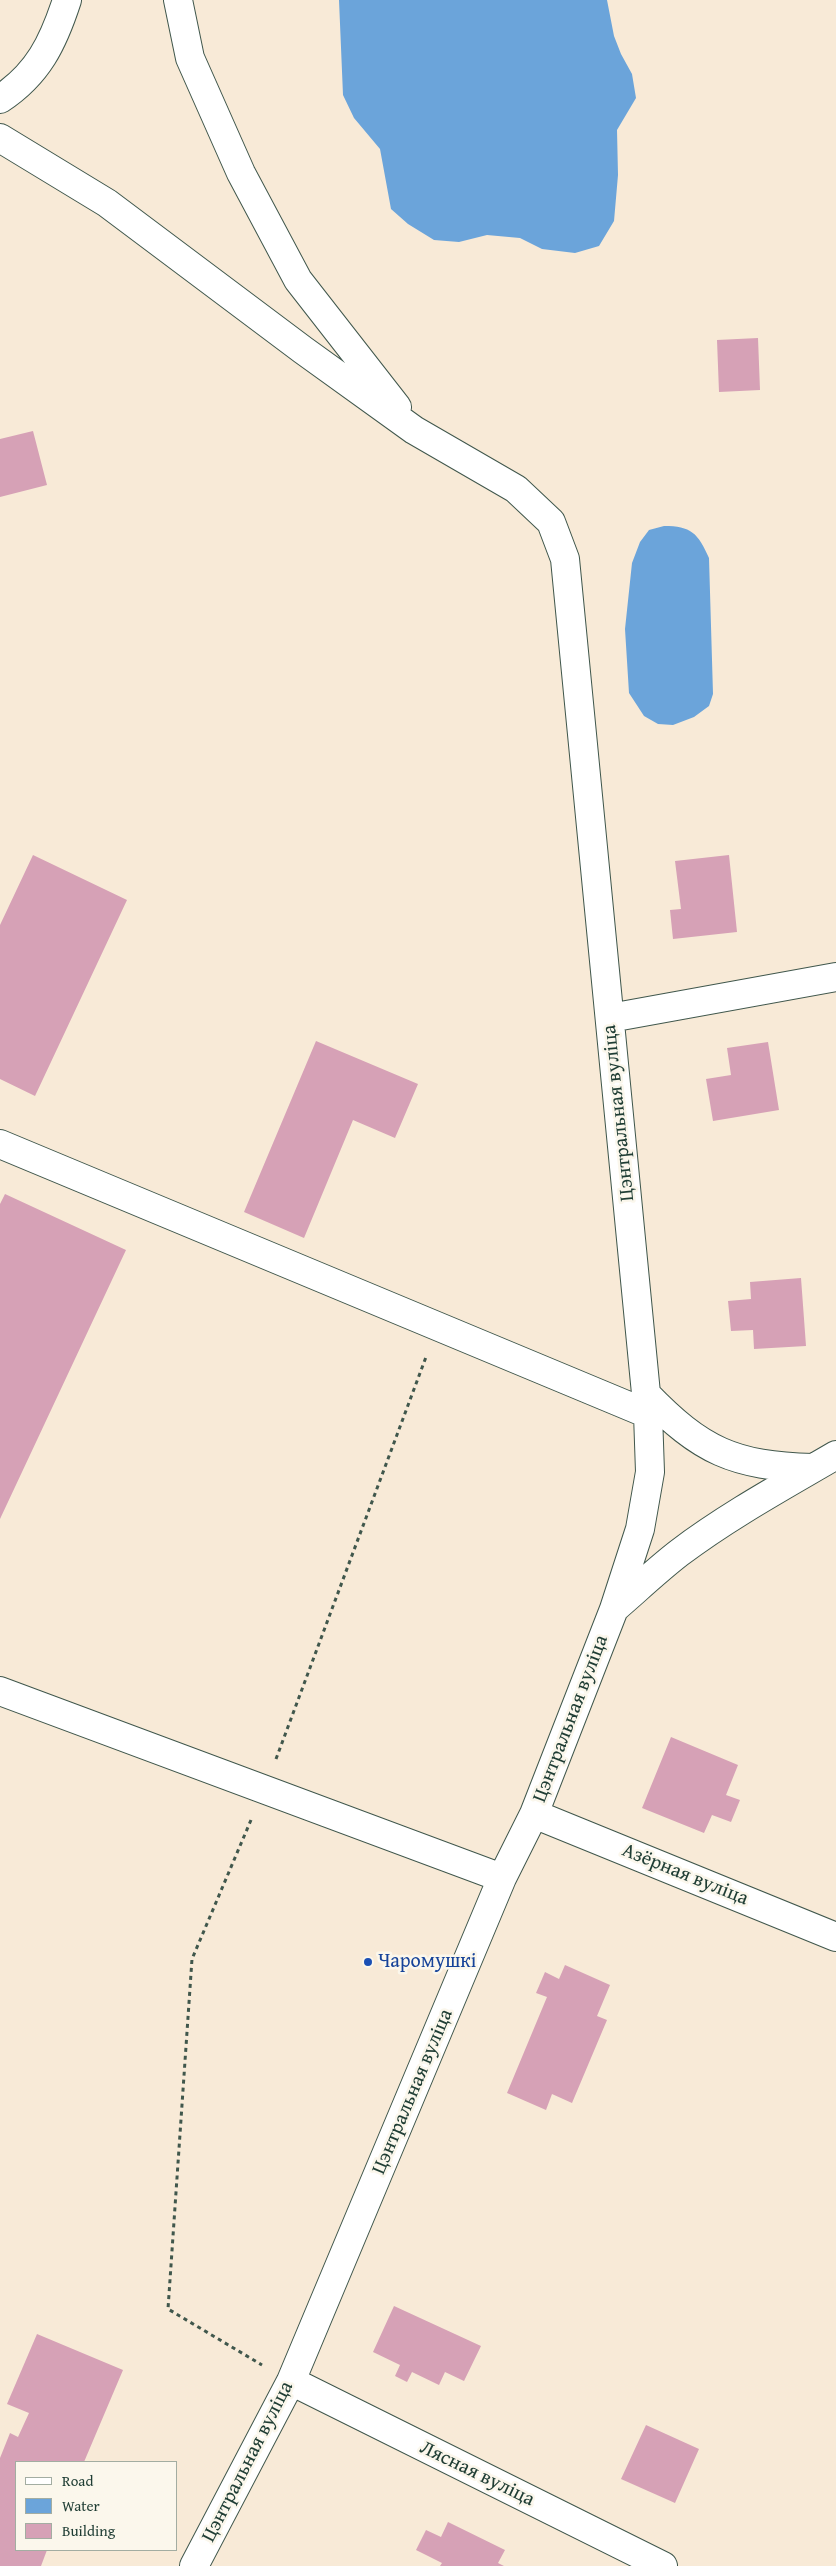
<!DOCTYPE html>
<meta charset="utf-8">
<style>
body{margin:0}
#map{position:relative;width:836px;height:2566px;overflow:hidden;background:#f8ead7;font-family:"Gentium Book Plus",serif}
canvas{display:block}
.legend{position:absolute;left:15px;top:2461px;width:162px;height:90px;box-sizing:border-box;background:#fbf7ec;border:1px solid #a3ada2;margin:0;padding:6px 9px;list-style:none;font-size:15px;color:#1f3d34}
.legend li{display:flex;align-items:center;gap:10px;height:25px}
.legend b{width:25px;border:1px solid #a3ada2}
</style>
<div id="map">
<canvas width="836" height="2566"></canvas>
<ul class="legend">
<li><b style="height:6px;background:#fff"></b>Road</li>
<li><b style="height:14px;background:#6ba4da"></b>Water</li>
<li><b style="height:14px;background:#d6a1b6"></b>Building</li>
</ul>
</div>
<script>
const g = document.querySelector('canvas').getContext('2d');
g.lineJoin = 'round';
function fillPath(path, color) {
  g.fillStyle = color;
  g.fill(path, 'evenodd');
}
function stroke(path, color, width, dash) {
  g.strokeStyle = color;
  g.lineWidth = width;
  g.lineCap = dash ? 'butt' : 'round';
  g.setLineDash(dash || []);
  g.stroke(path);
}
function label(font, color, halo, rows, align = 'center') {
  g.font = font + ' "Gentium Book Plus",serif';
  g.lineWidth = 5;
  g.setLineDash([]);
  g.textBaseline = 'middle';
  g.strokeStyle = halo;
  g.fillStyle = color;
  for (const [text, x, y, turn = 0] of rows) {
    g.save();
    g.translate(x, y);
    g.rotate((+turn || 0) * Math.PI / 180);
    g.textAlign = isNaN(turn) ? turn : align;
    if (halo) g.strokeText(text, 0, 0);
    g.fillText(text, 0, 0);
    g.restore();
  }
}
const water = new Path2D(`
 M339,0H607L614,36L621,54L632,74L636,98L617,130L618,175L614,221L599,246L575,253L542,249L520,238L487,235L459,242L434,240L408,224L391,209L380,149L354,118L343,95Z
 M664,526C691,526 698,533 709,558L713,694L709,706L694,717L673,725L658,724L644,716L629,693L625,629L632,563L640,542L649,530Z`);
const building = new Path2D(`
 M758,338L760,390L719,392L717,340Z
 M33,431L47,485L0,497V439Z
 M33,855L127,900L35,1096L0,1079V925Z
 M729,855L737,932L673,939L670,910L681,909L675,861Z
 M316,1041L418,1084L395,1138L353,1120L304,1238L244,1212Z
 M768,1042L779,1110L713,1121L706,1079L731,1075L727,1048Z
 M5,1194L126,1250L0,1519V1204Z
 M801,1278L806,1346L754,1349L753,1330L731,1331L728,1301L751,1299L750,1282Z
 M671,1737L738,1765L726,1795L740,1800L731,1822L712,1815L704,1833L642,1808Z
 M565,1965L610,1985L597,2016L607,2020L572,2103L552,2094L546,2110L507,2093L547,1997L536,1993L545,1972L559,1979Z
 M394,2306L481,2346L464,2381L445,2372L439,2385L412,2372L407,2382L395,2376L400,2365L373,2352Z
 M37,2334L123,2370L84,2462H16V2550H47L41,2566H0V2458L10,2433L18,2437L29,2413L7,2404Z
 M646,2425L699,2449L675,2503L621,2479Z
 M448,2522L505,2550L498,2563L504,2566H440L442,2563L416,2550L426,2530L441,2537Z`);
const path = new Path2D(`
 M276,1759L426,1357
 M251,1820L192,1959L168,2309L262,2365`);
const minor = new Path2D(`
 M178,0L190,58L241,173L298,280L397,407
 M0,99C38,74 53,43 67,0
 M0,138L107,203L303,350L414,430L516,489L551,522L565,559L648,1414L650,1472L640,1529L614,1609L534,1814L502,1878L291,2381L194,2566
 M610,1018L836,977
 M0,1144L648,1414
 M646,1394C701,1451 734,1466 813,1468
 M615,1608C636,1590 657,1570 679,1553C728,1516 783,1486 836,1455
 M0,1691L502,1878
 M534,1814L836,1937
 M291,2381L663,2566`);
const markers = [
 [368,1962,5,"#1a4fb4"]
];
const streetNames = [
 ["Цэнтральная вуліца",619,1113,-96],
 ["Цэнтральная вуліца",571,1719,-69],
 ["Азёрная вуліца",685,1875,22],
 ["Цэнтральная вуліца",413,2092,-67],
 ["Цэнтральная вуліца",248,2462,-63],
 ["Лясная вуліца",477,2474,26]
];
const transitNames = [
 ["Чаромушкі",378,1962]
];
fillPath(water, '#6ba4da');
fillPath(building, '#d6a1b6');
stroke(minor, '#40574c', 30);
stroke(path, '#40574c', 3, [4, 4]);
stroke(minor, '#fff', 28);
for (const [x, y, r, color] of markers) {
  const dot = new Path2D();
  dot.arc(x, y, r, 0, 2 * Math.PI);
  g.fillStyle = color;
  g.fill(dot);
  stroke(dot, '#fbf7ec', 2);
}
label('20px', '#1f3d34', '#fbf7ec', streetNames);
label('20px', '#164399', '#fbf7ec', transitNames, 'left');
</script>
